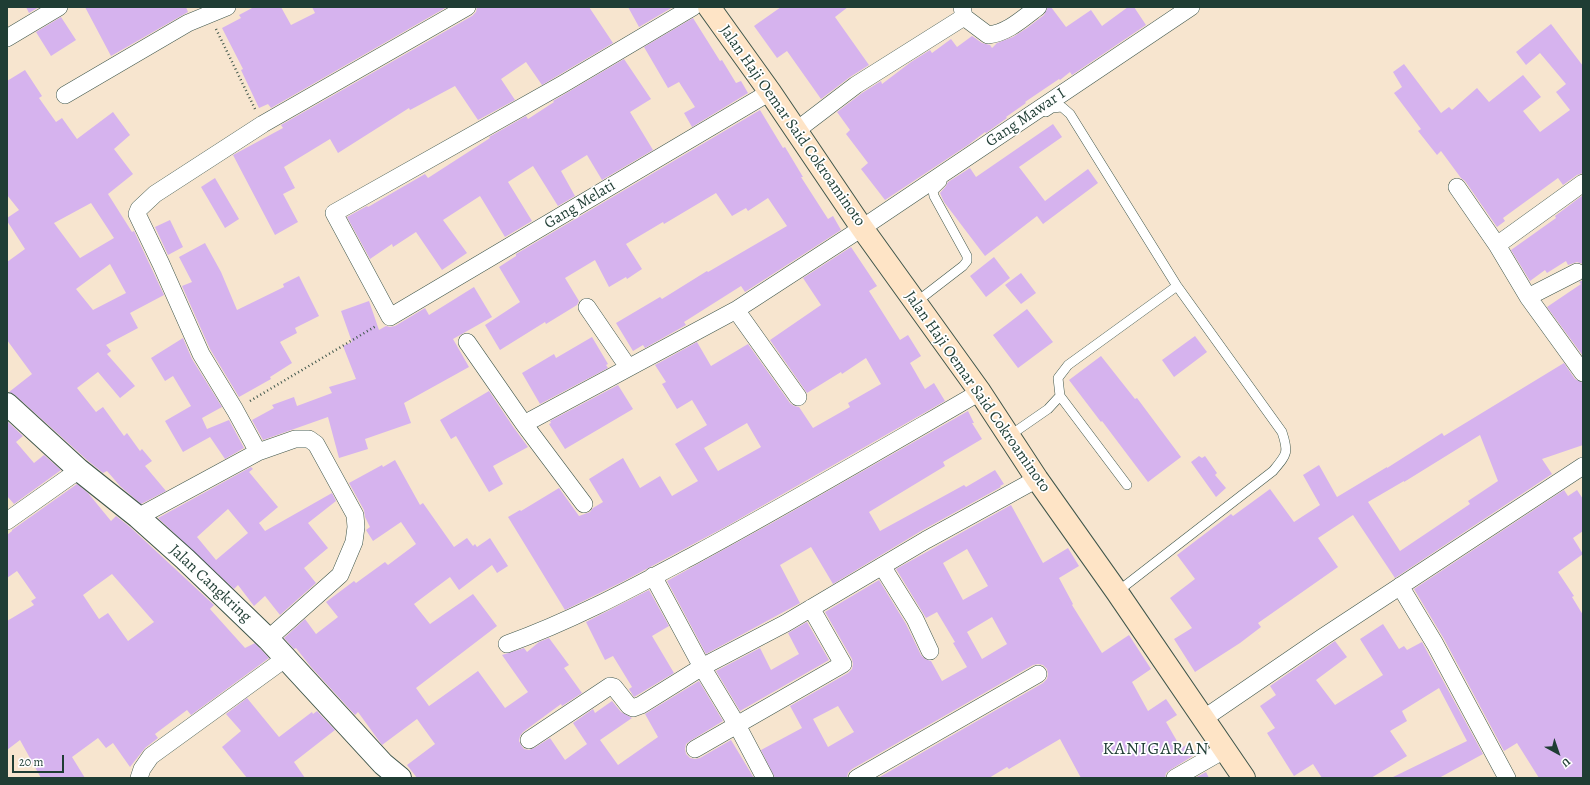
<!DOCTYPE html>
<style>
body{margin:0}
#map{position:relative;width:1590px;height:785px;overflow:hidden;background:#f7e5cf;font-family:Alegreya,serif}
canvas{display:block}
.frame{position:absolute;inset:0;border:8px solid #1f3d34;pointer-events:none}
.north{position:absolute;left:1538px;top:733px;width:40px;height:40px;-webkit-text-stroke:3px #fff;paint-order:stroke;rotate:140deg;font-size:11px;font-weight:700;line-height:16px;text-align:center;color:#1f3d34}
.north::after{content:'';display:block;margin:auto;width:14px;height:18px;background:#1f3d34;clip-path:polygon(50% 0,100% 100%,50% 72%,0 100%)}
.scale{position:absolute;left:12px;top:755px;width:52px;height:18px;box-sizing:border-box;border:2px solid #1f3d34;border-top:0;padding-left:5px;font-size:12px;line-height:14px;white-space:nowrap;color:#1f3d34;-webkit-text-stroke:3px #fff;paint-order:stroke}
</style>
<div id="map">
<canvas width="1590" height="785"></canvas>
<div class="frame"></div>
<div class="north">U</div>
<div class="scale">20 m</div>
</div>
<script>
const g = document.querySelector('canvas').getContext('2d');
g.lineJoin = 'round';
function fillPath(path, color) {
  g.fillStyle = color;
  g.fill(path, 'evenodd');
}
function stroke(path, color, width, dash) {
  g.strokeStyle = color;
  g.lineWidth = width;
  g.lineCap = dash ? 'butt' : 'round';
  g.setLineDash(dash || []);
  g.stroke(path);
}
function label(font, color, halo, rows, align = 'center') {
  g.font = font + ' Alegreya,serif';
  g.lineWidth = 3.5;
  g.setLineDash([]);
  g.textBaseline = 'middle';
  g.strokeStyle = halo;
  g.fillStyle = color;
  for (const [text, x, y, turn = 0] of rows) {
    g.save();
    g.translate(x, y);
    g.rotate((+turn || 0) * Math.PI / 180);
    g.textAlign = isNaN(turn) ? turn : align;
    if (halo) g.strokeText(text, 0, 0);
    g.fillText(text, 0, 0);
    g.restore();
  }
}
const building = new Path2D(`
 M26,7H39L29,13Z
 M85,7H186L188,12L111,56Z
 M254,7H281L291,25L315,13L312,7H447L271,108L268,104L259,108L241,70L243,69L222,28L241,18L239,15Z
 M477,7H589L613,43L542,85L526,62L501,79L515,100L478,120L455,86L410,110L409,108L338,153L330,139L284,167L295,188L283,194L298,222L275,235L233,155L283,128L281,125L472,16L476,12Z
 M628,7H673L639,27Z
 M781,7H848L835,17L869,65L850,77L821,99L787,51L777,58L754,26Z
 M1048,7H1051L1066,27L1091,10L1102,26L1128,7H1134L1146,25L1072,75L1070,72L1060,80L1059,79L1025,102L1026,103L1006,117L1007,118L986,133L985,132L968,145L885,200L861,169L868,163L846,134L850,130L837,112L862,93L881,81L882,84L911,62L930,50L932,53L951,39L957,47L972,36L982,43L990,45L992,48L997,43L1013,37L1027,28L1044,15Z
 M61,17L76,40L51,56L36,32Z
 M693,18L720,61L722,60L736,83L741,81L748,93L692,127L684,113L695,107L679,82L668,88L644,47Z
 M1551,24L1583,66V173L1577,175L1563,185L1558,178L1503,218L1505,221L1497,227L1465,181L1461,178L1441,151L1437,155L1418,131L1421,129L1394,93L1402,87L1393,72L1404,64L1441,113L1449,107L1452,110L1477,88L1489,102L1523,75L1541,97L1523,111L1540,132L1570,110L1556,92L1566,84L1540,53L1526,65L1516,52Z
 M624,59L651,99L630,112L653,150L602,180L587,155L561,171L575,196L558,206L533,166L508,182L532,221L505,237L480,196L443,220L467,253L442,270L416,232L393,247L392,244L370,259L347,217L367,206L368,207L425,174L428,178L490,138L489,137L526,116L528,119L554,102L553,101Z
 M25,70L42,96L39,98L56,122L62,118L77,139L113,112L130,135L114,149L133,174L108,194L132,232L134,231L164,295L130,313L138,328L106,345L111,351L107,354L135,386L120,398L98,372L77,388L96,412L103,407L124,436L127,433L140,451L142,449L152,461L145,466L166,491L141,504L120,486L107,471L103,473L87,460L15,395L9,392L32,374L7,340V262L25,249L7,221V218L19,210L7,195V81ZM91,203L114,238L80,258L54,223ZM110,264L126,293L93,310L76,289Z
 M760,110L783,148L785,147L803,177H801L828,219L833,216L841,230L745,292L741,286L684,322L686,325L645,348L643,345L633,351L616,323L660,297L662,299L707,271L708,272L787,226L768,198L748,211L746,208L732,216L716,193L664,224L663,222L626,244L642,269L627,279L626,277L609,287L595,260L565,278L579,301L577,305L546,324L545,322L500,350L485,325L520,302L499,267L516,256V254Z
 M1053,124L1062,137L1019,167L1045,201L1088,169L1098,183L1043,224L1037,216L985,256L944,202L940,193L946,186L948,182L970,168L976,177Z
 M215,178L239,219L225,228L201,187Z
 M1583,195V264L1577,262L1568,265L1566,261L1547,273L1545,270L1530,281L1511,250L1556,218L1555,216Z
 M170,220L183,247L168,255L155,227Z
 M205,243L221,272L237,310L284,287L283,284L299,276L319,316L295,328L297,333L280,342L292,363L270,377L271,379L239,397L210,349L182,286L192,282L179,257Z
 M851,247L877,286L869,291L900,340L908,335L921,356L910,363L925,389L934,383L945,401L727,526L622,582L565,610L508,517L520,510L521,511L559,488L579,516L590,512L593,508L603,502L589,479L623,458L640,488L660,476L672,496L698,481L675,444L707,425L692,400L677,409L662,384L666,382L655,365L697,342L711,366L748,344L790,403L794,406L799,407L813,428L850,407L848,403L881,384L866,358L842,374L841,372L807,393L770,340L821,305L803,278ZM747,423L761,447L718,471L704,448Z
 M994,257L1010,278L986,297L970,276Z
 M1021,273L1036,293L1021,304L1005,285Z
 M1583,280V356L1547,307L1581,284L1579,282Z
 M474,287L492,317L453,339L469,367L404,403L411,423L365,439L368,449L339,458L328,417L263,440L252,420L274,408L272,405L294,397L297,406L332,393L329,387L356,379L343,346L352,342L341,311L369,301L379,330L386,326L390,327L395,326L425,308L429,315Z
 M1027,309L1053,342L1018,368L993,335Z
 M1195,336L1207,352L1174,377L1162,360Z
 M592,337L608,364L606,365L608,368L540,404L522,373L554,354L556,358Z
 M183,338L192,359L222,407L202,418L207,429L229,420L244,448L225,459L210,437L183,452L165,421L191,406L173,376L165,381L151,358Z
 M1101,356L1135,399L1137,398L1181,457L1148,482L1102,421L1101,422L1069,380Z
 M1564,363L1575,379L1583,383V445L1542,459L1552,474L1395,578L1353,515L1318,538L1338,567L1258,623L1261,627L1240,643L1195,672L1174,639L1192,628L1170,598L1195,579L1177,555L1231,514L1233,516L1270,489L1294,522L1320,505L1303,475L1319,465L1337,497L1387,467V468L1442,433L1444,436ZM1480,435L1498,481L1468,501L1470,504L1400,551L1368,502L1404,481V482Z
 M618,385L633,409L565,449L549,424L551,423L550,421Z
 M489,391L514,428L528,447L493,466L503,484L489,492L456,436L451,439L440,420Z
 M968,411L974,423H972L982,439L943,462L945,466L869,512L880,531L964,485L966,487L995,470L1004,484L1000,486L1001,487L921,531L833,584L811,547L780,565L800,603L706,654L667,581L772,523Z
 M7,421L23,436L16,442L34,463L44,455L61,470L14,504L7,496Z
 M1199,456L1202,458L1205,456L1217,473L1215,475L1226,488L1216,497L1191,462Z
 M395,460L420,505L423,503L454,547L467,538L473,546L475,544L477,547L490,538L508,566L497,573L492,565L459,590L450,577L414,604L430,624L473,594L497,626L416,688L429,706L478,671L505,708L528,692L502,655L524,648L527,652L539,642L549,638L569,665L564,668L582,693L562,706L561,704L523,732L520,736L519,741L521,745L524,749L529,750L534,748L550,738L565,760L587,744L573,723L593,709L595,713L612,701L621,712L632,718L600,740L618,765L658,737L645,714L699,681L723,721L690,741L686,744L685,749L686,754L690,758L695,759L700,758L731,740L754,778H417L407,765L435,744L417,719L382,745L358,712L355,715L311,667L296,648L294,649L284,638L305,619L316,634L338,617L326,602L354,581L356,583L385,562L388,565L416,544L401,522L373,541L366,530L370,527L365,517L364,510L349,483L382,465L383,467Z
 M251,467L253,469L249,472L278,507L259,523L265,531L332,493L336,501L308,523L328,548L304,568L316,583L280,615L265,596L254,606L238,585L234,589L158,518ZM228,509L248,533L216,560L197,537Z
 M77,484L88,493L111,521L116,516L130,527L214,605L210,609L245,648L255,643L269,658L191,715L187,710L155,734L158,738L145,748L130,767L113,743L106,748L98,738L72,757L85,778H41L20,740L7,750V621L34,605L31,601L36,598L17,571L7,578V535L12,531V530ZM112,574L154,622L128,641L108,613L99,619L83,595Z
 M1564,490L1568,496L1577,490L1583,499V531L1573,538L1583,554L1558,572L1574,596L1572,597L1583,615V778H1539L1517,743L1504,751L1444,639L1414,589Z
 M1011,505L1043,563L1068,548L1079,566L1059,578L1073,604L1072,605L1102,653L1129,635L1151,669L1132,682L1148,711L1166,699L1177,715L1166,722L1181,748L1190,743L1196,754L1170,770L1166,773L1165,778H1081L1060,739L1009,769L1007,767L989,778H878L1043,683L1047,679L1048,674L1047,669L1043,665L1038,664L1033,665L852,769L848,773L847,778H775L761,750L802,728L790,706L848,673L852,669L853,664L852,659L825,612L879,580L906,624L921,655L925,659L931,661L942,681L967,667L953,643L955,642L937,612L926,618L896,569ZM967,549L988,586L963,600L943,563ZM992,617L1007,644L982,659L967,632ZM838,706L854,732L828,747L813,719Z
 M649,590L669,626L652,636L674,673L634,697L629,689L632,687L613,656L605,660L586,622Z
 M807,622L829,660L740,711L716,671L760,648L771,670L799,654L788,633Z
 M1383,624L1399,649L1404,646L1407,650L1422,642L1483,754L1439,778H1391L1467,741L1439,688L1402,711L1407,721L1390,731L1407,756L1371,778H1322L1313,764L1294,776L1267,733L1275,728L1260,706L1276,695L1270,686L1335,641L1347,657L1316,680L1335,705L1383,675L1360,639Z
 M247,698L279,737L312,712L313,714L317,711L335,730L294,762L305,778H247L222,747L241,731L226,714Z
 M1206,772L1209,778H1195Z`);
const path = new Path2D(`
 M216,29L255,109
 M250,401L376,326`);
const service = new Path2D(`
 M1046,112L1052,108L1062,107L1070,114L1177,286L1282,432C1289,453 1287,454 1273,471L1117,592
 M915,303L963,266L967,261V256L934,196L933,191L942,182
 M1060,396L1127,485
 M1009,436L1048,409L1060,396L1058,378L1068,365L1177,286`);
const minor = new Path2D(`
 M693,7L563,84L334,213L390,317L770,92
 M962,7L964,17L988,35C1008,33 1023,18 1038,7
 M7,38L59,7
 M65,95L188,23L227,7
 M797,130L856,85L964,17
 M1457,187L1497,245L1528,297L1583,373
 M1497,245L1583,183
 M1528,297L1577,272
 M587,307L628,367
 M736,310L798,397
 M467,342L524,424
 M258,452L235,410L201,354L161,264L137,214L139,209L155,194L263,124L467,7
 M584,504L524,424L736,310L862,228L1191,7
 M138,517L258,452L295,439H309L316,444L355,515L356,527L354,542L340,575L268,639
 M7,521L79,470
 M882,566L915,619L930,651
 M653,576L702,667L737,725L765,778
 M1400,586L1435,644L1507,778
 M507,644C574,620 634,587 696,554C792,502 885,447 980,392
 M1203,719L1323,637L1583,466
 M529,740L610,686L614,687L629,706L633,708L641,705L702,667L786,623L926,540L1037,479
 M695,749L843,664L811,608
 M139,778L142,769L151,756L286,658
 M857,778L1038,674
 M1175,778L1224,750`);
const tertiary = new Path2D(`
 M7,404L79,470L138,517L185,559L268,639L383,764L400,778`);
const secondary = new Path2D(`
 M709,7L770,92L862,228L980,392L1037,479L1117,592L1244,778`);
const streetNames = [
 ["Gang Mawar I",1026,118,-34],
 ["Jalan Haji Oemar Said Cokroaminoto",792,126,55],
 ["Gang Melati",580,205,-31],
 ["Jalan Haji Oemar Said Cokroaminoto",977,392,55],
 ["Jalan Cangkring",210,584,43]
];
const quarterNames = [
 ["KANIGARAN",1156,750]
];
fillPath(building, '#d6b3ee');
stroke(service, '#3f564b', 10);
stroke(minor, '#3f564b', 18);
stroke(tertiary, '#3f564b', 24);
stroke(secondary, '#3f564b', 24);
stroke(path, '#3f564b', 2.5, [1, 3]);
stroke(service, '#fff', 9);
stroke(minor, '#fff', 17);
stroke(tertiary, '#fff', 22);
stroke(secondary, '#fee4c6', 22);
label('16px', '#1f3d34', '#fff', streetNames);
g.letterSpacing = '1px';
label('18px', '#1f3d34', '#fff', quarterNames);
g.letterSpacing = '0px';
</script>
